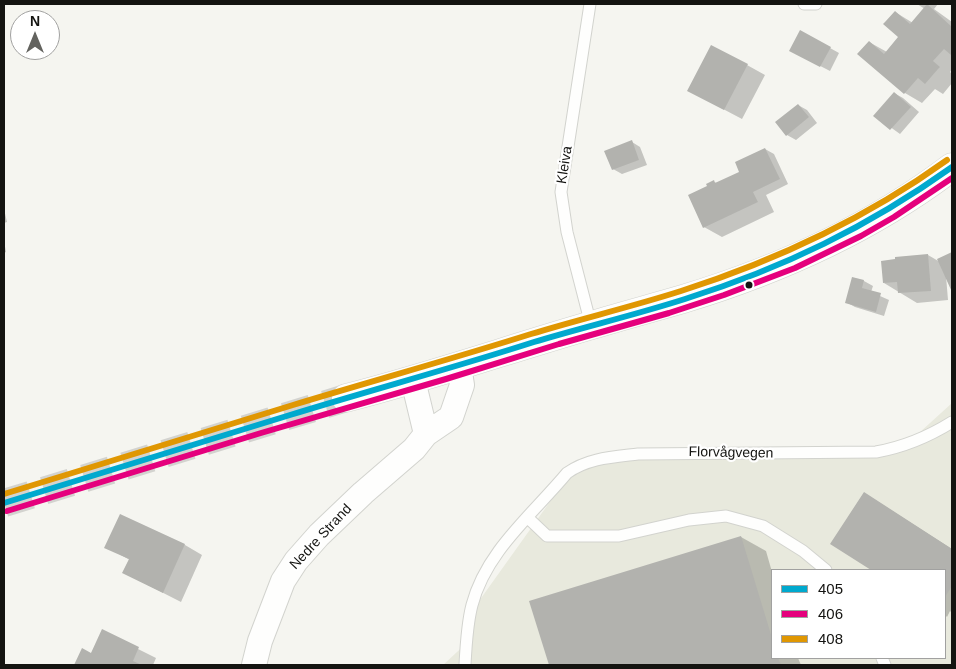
<!DOCTYPE html>
<meta charset="utf-8">
<style>
body{margin:0}
#map{position:relative;width:956px;height:669px;overflow:hidden;background:#f5f5f0;font-family:Helvetica,sans-serif}
canvas{display:block}
.frame{position:absolute;inset:0;border:5px solid #141411;pointer-events:none}
.legend{position:absolute;left:771px;top:569px;width:175px;height:90px;box-sizing:border-box;background:#fff;border:1px solid #a1a1a0;margin:0;padding:6px 9px;list-style:none;font-size:15px;color:#141411}
.legend li{display:flex;align-items:center;gap:10px;height:25px}
.legend b{width:25px;border:1px solid #a1a1a0}
.north{position:absolute;left:10px;top:10px;width:50px;height:50px;box-sizing:border-box;background:#fff;border:1px solid #a1a1a0;border-radius:50%;rotate:0deg;font-size:14px;font-weight:700;line-height:20px;text-align:center;color:#141411}
.north::after{content:'';display:block;margin:auto;width:18px;height:22px;background:#63635f;clip-path:polygon(50% 0,100% 100%,50% 72%,0 100%)}
</style>
<div id="map">
<canvas width="956" height="669"></canvas>
<div class="frame"></div>
<ul class="legend">
<li><b style="height:6px;background:#00a9ce"></b>405</li>
<li><b style="height:6px;background:#e5007d"></b>406</li>
<li><b style="height:6px;background:#e09702"></b>408</li>
</ul>
<div class="north">N</div>
</div>
<script>
const g = document.querySelector('canvas').getContext('2d');
g.lineJoin = 'round';
function fillPath(path, color) {
  g.fillStyle = color;
  g.fill(path, 'evenodd');
}
function stroke(path, color, width, dash) {
  g.strokeStyle = color;
  g.lineWidth = width;
  g.lineCap = dash ? 'butt' : 'round';
  g.setLineDash(dash || []);
  g.stroke(path);
}
function label(font, color, halo, rows, align = 'center') {
  g.font = font + ' Helvetica,sans-serif';
  g.lineWidth = 4.5;
  g.setLineDash([]);
  g.textBaseline = 'middle';
  g.strokeStyle = halo;
  g.fillStyle = color;
  for (const [text, x, y, turn = 0] of rows) {
    g.save();
    g.translate(x, y);
    g.rotate((+turn || 0) * Math.PI / 180);
    g.textAlign = isNaN(turn) ? turn : align;
    if (halo) g.strokeText(text, 0, 0);
    g.fillText(text, 0, 0);
    g.restore();
  }
}
const built = new Path2D(`
 M952,403V665H443L471,639L469,615L579,461L897,453ZM772,570H945V658H772Z`);
const shadow = new Path2D(`
 M917,4H938L934,9L952,22V69L950,72L952,74V83L943,94L935,89L922,103L905,93L869,42L887,52L900,37L895,12L913,23L925,9Z
 M830,48L839,53L830,71L799,55Z
 M747,65L765,75L742,119L706,100Z
 M894,93L903,98L919,112L900,134L875,116Z
 M798,105L807,110L817,123L796,140L787,135L777,122Z
 M632,142L640,147L647,165L622,174L613,169Z
 M765,149L774,154L788,184L766,195L774,212L722,237L704,227L714,182L717,183L740,173Z
 M4,209L7,222L4,223Z
 M4,241L6,252L4,253Z
 M952,253V289L946,276L948,300L917,303L884,283L928,255L940,262L939,259Z
 M853,279L864,281L873,286L871,292L889,300L884,316L855,307L846,302Z
 M864,493L952,549V613L950,611L947,617L945,615V570H873L832,543Z
 M120,516L185,545L202,555L181,602L124,573L130,560L106,547Z
 M741,537L766,551L772,572V658H798L801,665H550L531,602Z
 M102,631L156,658L153,665H76L82,650L91,654Z`);
const building = new Path2D(`
 M927,4L952,27V54L951,55L944,49L933,61L940,67L938,69L925,84L918,78L904,94L857,54L869,41L884,54L898,37L883,24L885,22L895,11L910,24Z
 M800,30L831,47L820,67L789,51Z
 M711,45L748,64L724,110L687,91Z
 M894,92L911,107L890,130L873,116Z
 M798,104L809,117L786,136L775,122Z
 M632,140L639,160L612,170L604,151Z
 M765,148L780,179L753,192L758,202L703,228L688,195L707,186L706,184L714,180L715,183L739,172L735,162Z
 M952,252V292L937,259Z
 M928,254L931,291L898,293L897,282L883,283L881,261L895,259V257Z
 M852,277L864,280L862,288L881,293L876,312L845,303Z
 M864,492L952,549V586L945,597V570H871L830,544Z
 M120,514L185,544L163,593L122,573L129,559L104,548Z
 M741,536L772,638V658H778L781,665H549L529,601Z
 M102,629L139,647L133,661L142,665H74L82,648L91,653Z`);
const primaryTunnel = new Path2D(`
 M4,503L346,398`);
const lane = new Path2D(`
 M590,4L561,192L567,232L591,325
 M804,4H816
 M528,518L547,536H619L689,520L726,516L763,526L803,551L826,570
 M882,658L885,665
 M465,665C466,645 467,624 472,605C486,551 533,514 567,473C588,458 613,457 638,454L876,452C904,447 928,437 952,422`);
const street = new Path2D(`
 M413,380L426,434
 M254,665L260,641L283,581L296,561L319,535L363,493L414,449L426,434L451,417L462,385L459,366`);
const primary = new Path2D(`
 M346,398C429,377 509,349 592,325C622,316 652,308 683,299C779,270 872,228 952,167`);
const bus1 = new Path2D(`
 M4,503C100,474 195,444 290,415C371,390 453,368 534,342C584,327 635,315 685,299C783,268 868,227 952,167`);
const bus2 = new Path2D(`
 M7,511L261,433L446,379L559,344L669,313L724,295L795,268L861,236L894,217L952,178`);
const bus3 = new Path2D(`
 M4,494C100,465 197,434 293,405C372,381 452,359 531,334C580,319 631,307 681,291C778,260 865,219 947,160`);
const markers = [
 [749,285,4.5,"#141411"]
];
const streetNames = [
 ["Kleiva",565,165,-81],
 ["Florvågvegen",731,453,1],
 ["Nedre Strand",321,537,-47]
];
fillPath(built, '#e8e9dd');
fillPath(shadow, '#0003');
fillPath(building, '#b2b2ae');
stroke(primaryTunnel, '#d3d3cf', 28, [28, 14]);
stroke(lane, '#d2d3ce', 13);
stroke(street, '#d2d3ce', 26);
stroke(primary, '#d2d3ce', 29);
stroke(lane, '#fefefd', 11);
stroke(street, '#fefefd', 24);
stroke(primary, '#fefefd', 28);
stroke(bus1, '#00a9ce', 6);
stroke(bus2, '#e5007d', 6);
stroke(bus3, '#e09702', 6);
for (const [x, y, r, color] of markers) {
  const dot = new Path2D();
  dot.arc(x, y, r, 0, 2 * Math.PI);
  g.fillStyle = color;
  g.fill(dot);
  stroke(dot, '#fff', 2);
}
label('14px', '#141411', '#fff', streetNames);
</script>
